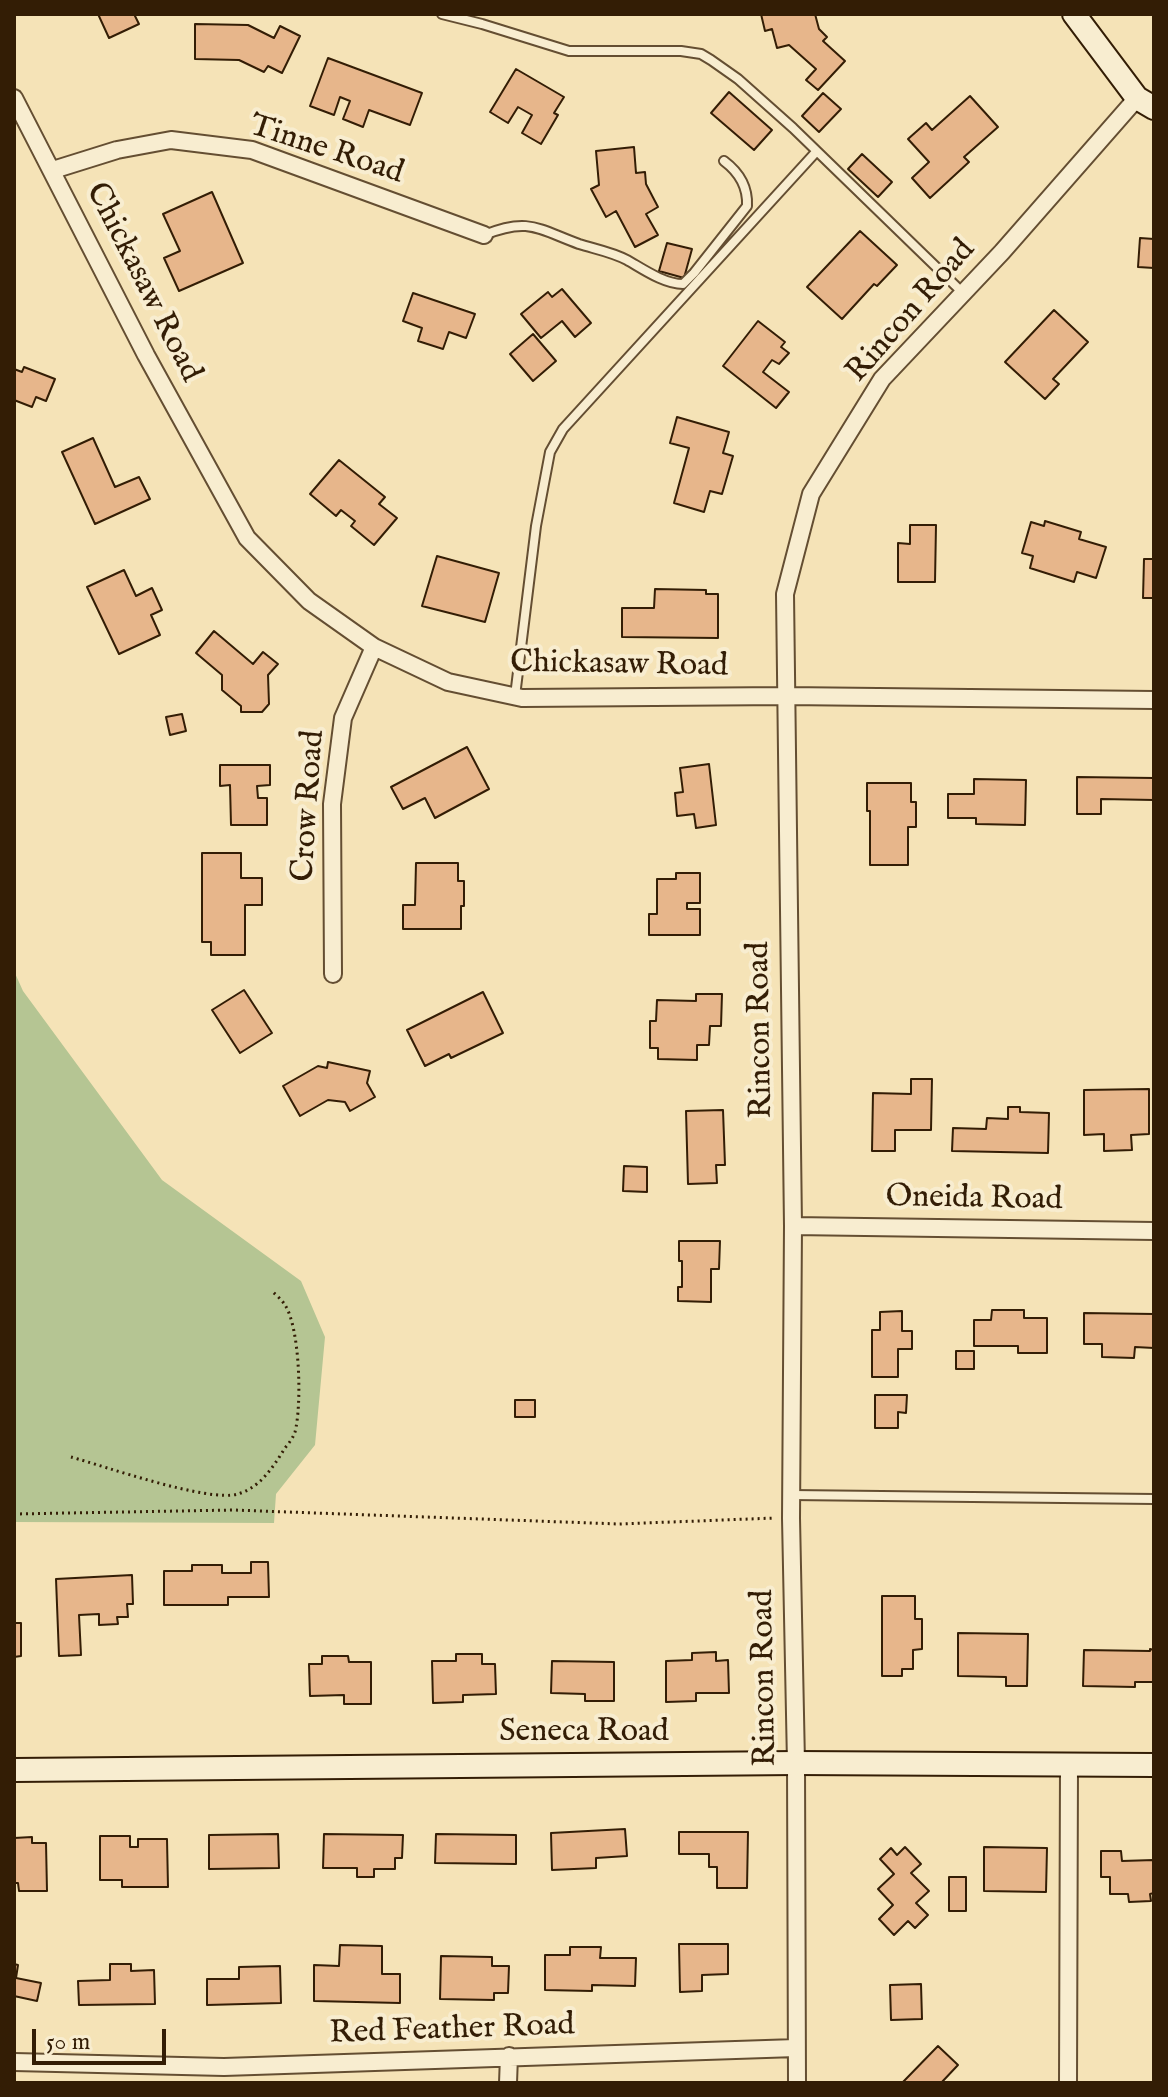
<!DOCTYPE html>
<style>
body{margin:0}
#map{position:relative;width:1168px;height:2097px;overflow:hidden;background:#f5e3b7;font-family:"IM FELL English",serif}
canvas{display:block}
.frame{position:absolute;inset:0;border:16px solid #331d05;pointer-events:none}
.scale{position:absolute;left:32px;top:2029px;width:134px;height:36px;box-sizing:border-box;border:4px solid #331d05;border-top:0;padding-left:10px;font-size:24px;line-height:28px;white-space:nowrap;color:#331d05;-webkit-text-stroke:6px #f8edd0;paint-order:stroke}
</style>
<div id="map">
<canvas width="1168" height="2097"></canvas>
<div class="frame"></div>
<div class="scale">50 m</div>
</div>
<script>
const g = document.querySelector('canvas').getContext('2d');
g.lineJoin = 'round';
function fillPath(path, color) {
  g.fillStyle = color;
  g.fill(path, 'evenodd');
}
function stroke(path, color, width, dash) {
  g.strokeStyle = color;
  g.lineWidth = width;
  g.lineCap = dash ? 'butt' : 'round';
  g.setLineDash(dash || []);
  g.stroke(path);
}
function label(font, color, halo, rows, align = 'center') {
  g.font = font + ' "IM FELL English",serif';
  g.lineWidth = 8;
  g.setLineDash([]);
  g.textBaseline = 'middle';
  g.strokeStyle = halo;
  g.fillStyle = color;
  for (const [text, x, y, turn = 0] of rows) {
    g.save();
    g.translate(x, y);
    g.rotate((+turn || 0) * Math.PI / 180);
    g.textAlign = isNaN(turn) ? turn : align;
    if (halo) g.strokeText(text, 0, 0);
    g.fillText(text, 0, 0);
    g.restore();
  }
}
const green = new Path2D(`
 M14,971L23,991L162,1180L301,1281L325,1337L315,1445L276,1494L274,1523L14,1522Z`);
const building = new Path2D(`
 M98,14H134L139,24L109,38Z
 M761,14H815L819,29L827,37L823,41L845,61L818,90L806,80L816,69L789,45L777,48L772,29L765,31Z
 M195,24L248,25L274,38L280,26L300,36L282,73L268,66L264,72L239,60L195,59Z
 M328,58L422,93L410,125L369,110L363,127L343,119L350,101L340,97L334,115L310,106Z
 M516,69L564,97L554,113L558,115L541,144L522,133L532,115L518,107L508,123L490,112Z
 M729,92L772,130L754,150L711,113Z
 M823,93L841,109L819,132L802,116Z
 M970,96L998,127L964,157L969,162L930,198L912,178L929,162L908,139L926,123L932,130Z
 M634,147L636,173L645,172L646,184L658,207L646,214L658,235L635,247L616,211L606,217L591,189L599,185L596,151Z
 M862,154L892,182L878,197L848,169Z
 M212,192L243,263L179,291L164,258L180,251L163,214Z
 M860,231L897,265L877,286L874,284L842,319L807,287Z
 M1140,238L1154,239V268L1138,267Z
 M667,243L692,249L684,278L659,271Z
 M562,289L591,323L575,337L562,321L541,338L521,314L548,292L552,297Z
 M413,293L475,314L466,338L449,332L443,349L418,341L422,328L403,321Z
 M1054,310L1088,342L1053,379L1059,384L1045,399L1005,362Z
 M758,321L785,342L781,347L789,353L779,364L772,360L763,372L789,392L776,408L723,366Z
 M533,334L556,361L533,381L510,354Z
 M24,367L55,379L46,401L36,397L32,407L14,400V369L22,372Z
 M677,417L729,432L723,453L733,456L722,494L710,491L704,512L674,503L689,448L670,443Z
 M93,438L115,487L139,477L150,499L95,524L62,452Z
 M339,460L385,497L379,504L397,518L374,545L351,526L355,521L341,510L336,516L310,494Z
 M1045,521L1081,532L1079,539L1106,547L1096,578L1077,572L1074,582L1030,568L1033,556L1022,553L1031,522L1044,526Z
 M910,525H936L935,582H898V543L910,544Z
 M437,556L499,573L485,622L422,606Z
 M1144,559H1154V598H1143Z
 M124,570L136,596L152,588L162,610L151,615L160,635L119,654L87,587Z
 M655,589L706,590V594H718V638L622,637V608H654Z
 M214,631L253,664L263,652L278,664L268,675L269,704L262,712H241V706L222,690V675L196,653Z
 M182,714L186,731L170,735L166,717Z
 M467,747L489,789L435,818L425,798L403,809L391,787Z
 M709,764L716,825L696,828L694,814L677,816L675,793L683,792L680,768Z
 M220,765H270V785L257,786L258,798H267V825H231L230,785L220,786Z
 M1077,777L1154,778V800L1101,799V814H1077Z
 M974,779L1026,780L1025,825L976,824V818H948V794H974Z
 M867,783H911V802H916V827H908V865H870V811H867Z
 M202,853H241V878H262V905H245V955H211V942H202Z
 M416,863H458V881H464V906H461V929H403V905H415Z
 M676,873H700V903H687V909H700V935H649V914H657V879H676Z
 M244,990L272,1033L240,1053L212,1010Z
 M483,992L503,1033L451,1058L449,1054L425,1066L407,1030Z
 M696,994H722L721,1026H710L709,1045H697V1060L658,1059V1048H650V1021H656L657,1000L696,1001Z
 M328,1062L370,1071L367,1083L375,1097L350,1111L345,1102L328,1100L300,1116L283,1086L318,1066L327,1068Z
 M911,1079H932L931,1130H895V1151H872L873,1093L911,1094Z
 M1149,1089V1134L1131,1135L1132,1150L1104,1151V1134L1084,1135V1090Z
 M1008,1107H1020V1112L1049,1113L1048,1153L952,1151L953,1128L986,1129L987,1118L1008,1119Z
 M723,1110L725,1165H716L717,1183L688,1184L686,1111Z
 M624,1166L647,1167V1192L623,1191Z
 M679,1241H720L719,1269H711V1302L678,1301V1287H682V1261H679Z
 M992,1310H1024V1318H1047V1353H1018V1346H974V1320H991Z
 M902,1311V1331H912V1349H898V1377H872V1330H880V1312Z
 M1084,1313L1154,1314V1348L1135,1347L1134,1358L1102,1357V1344H1084Z
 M956,1351H974V1369H956Z
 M875,1395H907L906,1413L898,1412V1428H875Z
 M515,1400H535V1417H515Z
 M251,1562H268L269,1597H228V1605H164V1571H192V1565H222V1573H251Z
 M132,1575L133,1604H127L128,1617H117L118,1624L99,1625V1614L79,1615L81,1655L59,1656L56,1579Z
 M882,1596H915V1619H922V1649L913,1650V1669H902V1676H882Z
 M14,1623H21V1656L14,1657Z
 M958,1633L1028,1634L1027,1686H1006V1677L958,1676Z
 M1150,1649L1154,1650V1682H1135V1687L1083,1686L1084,1650L1150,1651Z
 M716,1652V1661L728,1660L729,1693H696V1701L666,1702V1661L692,1660V1653Z
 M456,1654H482V1664H495L496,1694L463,1695V1702L433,1703L432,1661H456Z
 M322,1656H348L349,1662H371V1704H344V1695L310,1696L309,1664H322Z
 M552,1661L614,1662V1701H585V1694L551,1693Z
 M625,1829L627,1856L596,1858V1868L552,1870L551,1833Z
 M679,1832H748L747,1888H717V1867H709V1854H679Z
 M278,1834L279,1868L209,1869V1835Z
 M324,1834L403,1835L402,1858H395V1869H374V1877H357V1868H323Z
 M436,1834L516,1835V1864L435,1863Z
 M100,1836H130V1847H138V1839H167L168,1887H122V1880H100Z
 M32,1837V1843H46L47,1891H19L18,1883H14V1838Z
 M905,1847L921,1864L911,1873L929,1891L916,1903L928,1915L915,1928L908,1921L894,1935L879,1919L893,1905L878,1889L894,1874L880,1859L891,1848L897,1855Z
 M984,1847L1047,1848L1046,1892L984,1891Z
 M1101,1851H1121L1122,1861L1154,1860V1893L1150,1894L1151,1901L1129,1902L1128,1894H1110V1877H1101Z
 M949,1877H966V1911H949Z
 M679,1944H728V1974L702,1975V1991L680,1992Z
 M340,1945L382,1946V1974H400V2003L314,2001V1965L339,1966Z
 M570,1947H601L600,1958H636L635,1986L592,1985V1991L545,1990V1955H570Z
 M441,1956L492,1957V1966H509L508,1993H494V2000L440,1999Z
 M14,1964L18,1965L16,1978L41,1983L37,2001L14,1996Z
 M110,1964H131V1971L154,1970L155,2004L79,2005L78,1981L110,1980Z
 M280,1966L281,2003L207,2005V1979H239V1967Z
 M921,1984L922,2019L891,2020L890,1985Z
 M938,2046L958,2065L941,2083H902Z`);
const path = new Path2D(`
 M71,1457C104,1466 209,1503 238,1494C261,1487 273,1467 285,1448C289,1443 293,1438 295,1432C302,1405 300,1328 285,1305C282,1300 276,1295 272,1291
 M14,1514L233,1510L619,1524L775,1518`);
const lane = new Path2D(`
 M442,14L482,24L569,51H681L701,54L711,60L738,79L793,128L963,293
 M484,235C529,217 538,229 579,244C595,249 612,252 627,260C643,269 664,284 683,284L694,273L747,206C748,187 740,173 724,161
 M515,696L536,526L550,452L563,429L816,152
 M791,1495L1154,1499`);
const street = new Path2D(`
 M14,98L146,355L247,538L309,601L374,647L448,682L522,698L786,696L1154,700
 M53,170L117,150L171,140L252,150L484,235
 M333,974L332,804L343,718L374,647
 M793,1226L1154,1231
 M14,2062L224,2067L796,2048
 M508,2083L509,2056
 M797,2083L796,1763L791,1518L793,1226L785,594L811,494L882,379L1002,252L1137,98
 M1068,2083L1069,1765`);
const secondary = new Path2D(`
 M1074,14L1137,98L1154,108
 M14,1770L796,1763L1154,1765`);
const streetNames = [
 ["Tinne Road",326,151,18],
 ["Chickasaw Road",142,283,63],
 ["Rincon Road",912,312,-49],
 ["Chickasaw Road",619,666,1],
 ["Crow Road",310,806,-86],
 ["Rincon Road",762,1030,-91],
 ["Oneida Road",974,1200,1],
 ["Rincon Road",766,1678,-91],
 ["Seneca Road",584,1733],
 ["Red Feather Road",452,2031,-2]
];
fillPath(green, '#b5c593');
fillPath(building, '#e7b68b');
stroke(building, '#331d05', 2);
stroke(lane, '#644e32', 12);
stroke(street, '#644e32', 20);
stroke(secondary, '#331d05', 26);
stroke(path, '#331d05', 3, [2, 4]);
stroke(lane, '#f8edd0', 8);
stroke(street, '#f8edd0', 16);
stroke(secondary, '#f8edd0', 22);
label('32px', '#331d05', '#f8edd0', streetNames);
</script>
